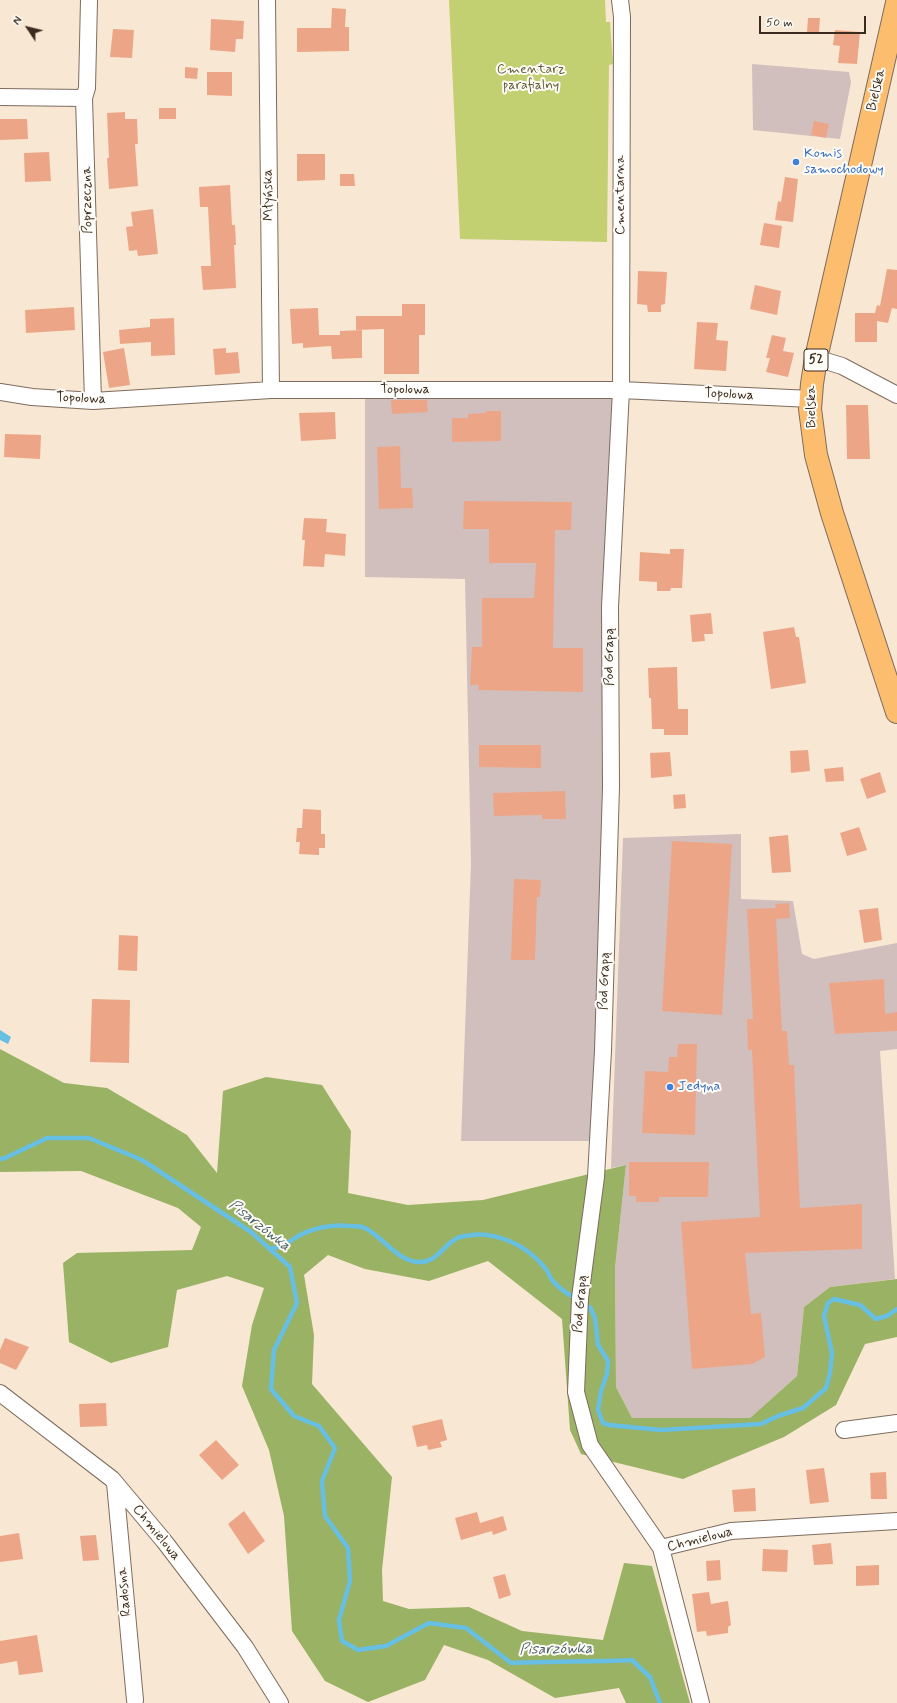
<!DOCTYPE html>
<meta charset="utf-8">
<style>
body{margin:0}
#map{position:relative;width:897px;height:1703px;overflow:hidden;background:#f8e7d3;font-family:Mynerve,sans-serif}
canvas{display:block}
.north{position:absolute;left:8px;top:8px;width:40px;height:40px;-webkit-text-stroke:3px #fdfcf7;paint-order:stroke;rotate:305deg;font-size:11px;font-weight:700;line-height:16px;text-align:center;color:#3b2a1e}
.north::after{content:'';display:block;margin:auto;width:14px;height:18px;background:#3b2a1e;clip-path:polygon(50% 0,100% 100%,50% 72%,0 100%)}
.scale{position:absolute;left:759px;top:16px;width:107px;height:18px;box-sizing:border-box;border:2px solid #3b2a1e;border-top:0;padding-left:5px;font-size:12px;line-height:14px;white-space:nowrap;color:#3b2a1e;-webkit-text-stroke:3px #fdfcf7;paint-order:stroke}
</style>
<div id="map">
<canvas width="897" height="1703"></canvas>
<div class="north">N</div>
<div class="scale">50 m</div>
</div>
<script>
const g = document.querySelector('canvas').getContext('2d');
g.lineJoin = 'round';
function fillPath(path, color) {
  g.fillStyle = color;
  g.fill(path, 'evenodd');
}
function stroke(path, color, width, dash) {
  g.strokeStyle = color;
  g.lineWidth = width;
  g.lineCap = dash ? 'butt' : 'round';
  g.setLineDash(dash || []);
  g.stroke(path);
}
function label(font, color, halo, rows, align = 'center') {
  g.font = font + ' Mynerve,sans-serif';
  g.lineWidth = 4;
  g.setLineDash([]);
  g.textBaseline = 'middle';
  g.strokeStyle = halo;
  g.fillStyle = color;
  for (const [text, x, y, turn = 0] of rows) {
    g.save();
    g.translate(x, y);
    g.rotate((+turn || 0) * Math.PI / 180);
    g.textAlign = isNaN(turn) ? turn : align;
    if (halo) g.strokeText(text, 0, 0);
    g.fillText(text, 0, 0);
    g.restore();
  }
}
const industrial = new Path2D(`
 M752,64L849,72L851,82L840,139L753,130Z
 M615,394L593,1141H461L471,863L465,579L365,577V397Z
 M741,834V899L793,901L802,954L814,959L897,943V1049L880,1051L895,1279L830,1287L804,1307L797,1376L750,1418H632L616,1387L615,1268L626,1165L611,1168L623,838Z`);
const green = new Path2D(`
 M449,0H605L606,22H610L613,64L609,65L607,242L460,239Z`);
const forest = new Path2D(`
 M0,1049L64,1083L107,1088L187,1135L217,1173L223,1091L266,1077L322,1085L351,1131L348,1193L408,1205L483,1200L626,1165L615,1268L616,1387L632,1418H750L797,1376L804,1307L830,1287L897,1279V1337L865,1344L836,1405L784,1437L683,1479L581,1454L570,1430L562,1319L488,1261L429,1281L365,1269L328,1255L304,1275L314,1335L312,1384L392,1477L382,1570L383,1601L409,1609L469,1607L522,1631L603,1640L624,1563L652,1566L690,1703H626L619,1688L555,1698L488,1660L444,1645L425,1680L368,1702L325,1681L292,1631L284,1516L269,1450L242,1386L252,1325L264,1288L227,1276L177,1290L168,1347L111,1363L69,1342L63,1263L77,1253L192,1250L201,1227L178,1208L81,1171L0,1172Z`);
const water = new Path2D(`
 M0,1030L11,1037L8,1044L0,1040Z`);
const stream = new Path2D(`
 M0,1159L5,1158L47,1138H89L142,1160L251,1232L290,1267L297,1303L274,1350L271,1389L294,1416L319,1426L335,1448L322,1481L325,1516L348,1548L350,1581L339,1620L342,1641L358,1650L386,1646L429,1623L466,1628L511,1663C551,1661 592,1662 632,1660L650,1677L660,1703
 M270,1249C281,1247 286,1244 295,1238C311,1228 332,1224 350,1226C354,1226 361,1226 365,1228C383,1237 396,1260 418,1262C438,1264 445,1241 460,1237C492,1228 526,1244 546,1269C549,1272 549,1277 552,1280C557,1286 566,1293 573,1297
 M590,1307L595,1318L598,1345L608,1361L607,1374L601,1391L598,1410L603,1423L609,1425L661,1430L761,1424L778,1416L803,1408L826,1388L830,1373L832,1353L824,1316L828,1303L834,1299L860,1305L876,1319L887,1316L897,1309`);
const building = new Path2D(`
 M332,8L346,9L345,27H349V51L297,52V28H331Z
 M808,18H820L819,32H807Z
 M211,19L244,21L243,39H236L235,52L210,50Z
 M113,29L134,30L132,58L110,57Z
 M835,30L860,32L857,64L838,63L840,46L833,45Z
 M185,67L198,68L197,79L185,78Z
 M207,72H232V96L207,95Z
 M159,108H176V119H159Z
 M125,112V119H137L138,144H135L138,186L109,189L107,158H109L107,113Z
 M0,119H27L28,139L0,140Z
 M814,121L829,124L826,138L811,135Z
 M49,152L51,181L25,182L24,153Z
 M297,154H325V180L297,181Z
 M340,174H354L355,186H340Z
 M785,177L798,179L793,222L775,220L778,201L781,202Z
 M230,185L232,225H235L236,245H234L236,288L203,290L201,266H211L208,207H200L199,187Z
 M153,209L158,254L138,256L137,250L129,251L126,227L133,226L131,212Z
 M764,223L782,226L779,248L760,245Z
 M887,269L897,270V309L892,308L888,323L877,321V342H855V313H875L877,305L880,306Z
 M638,271L667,272L665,304L661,305V312H648L647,305L637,304Z
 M755,285L781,291L777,315L750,309Z
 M402,304H425V335H419V374H384V329L356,330V316H402Z
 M74,307L75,330L26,333L25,310Z
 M318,308L319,335H340V331L362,330V358L332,359L331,346L303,348V343L292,344L290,309Z
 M174,318L175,355L151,356V342L120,344L119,330L150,327V319Z
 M697,322L718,323L716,340L728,341L726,371L694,369Z
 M772,335L786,338L783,351L794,353L788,377L766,372L770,358H766Z
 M124,348L130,385L109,388L103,352Z
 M226,348V353L238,352L240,373L215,375L213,349Z
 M391,400H427L428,412L392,414Z
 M846,405H868L870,459H847Z
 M486,411H501V441L452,442V418H468V414L486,413Z
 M335,412L336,439L301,441L299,413Z
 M5,434L41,435L40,459L4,457Z
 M400,446L401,488H412L413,508L379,509L377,447Z
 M464,501L572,502L571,530H555L553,648H583V692L478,690L479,685H470L472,647H482V598H534L536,563H489V529H463Z
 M304,518L327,519L326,532L346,534L345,556L325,554L324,567L303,566L305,540H302Z
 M670,549H684L682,588H671L670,591H657V582L639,581L640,552L670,554Z
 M711,613L713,634H704L705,641L692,642L690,615Z
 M794,627L796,637H799L806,683L771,689L763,632Z
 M677,667L678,709H688V735H664V729H652L651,698H649L648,668Z
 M479,745H541V768L479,767Z
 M808,750L810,771L791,773L790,751Z
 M670,752L672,776L651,778L650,753Z
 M843,767L844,781L826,782L824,769Z
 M880,772L886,792L867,799L860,779Z
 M565,791L566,819H542V815L494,816L493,793Z
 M685,794L686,808L674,809L673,795Z
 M303,809L321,810V834H325V848H319V855L299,854L300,842H296L297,828H302Z
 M859,827L867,850L847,856L840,833Z
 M788,835L791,872L772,873L769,837Z
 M672,841L732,844L722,1015L662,1011Z
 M514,879L541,880L540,897H537L535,960H511Z
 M789,903L790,918L776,919L782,1031H787L789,1065H794L800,1208L862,1204V1249L745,1253L751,1314L761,1313L765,1357L752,1364L692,1369L681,1222L760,1217L752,1050H748L747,1019H753L747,909L776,908L775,904Z
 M878,908L882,940L864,943L859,910Z
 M119,935L138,936L137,971L118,970Z
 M884,979L885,1014L897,1012V1031L835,1034L829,983Z
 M92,999L130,1000L129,1063L90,1062Z
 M678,1044H697L695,1135L642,1133L645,1071L668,1072L669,1057H677Z
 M629,1162H709L708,1197H659V1202H636V1196H629Z
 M5,1338L29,1347L16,1370L0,1363V1350Z
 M106,1403L107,1426L80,1427L79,1404Z
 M442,1419L447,1440L440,1442L442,1447L428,1450L427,1445L417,1447L412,1426Z
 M216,1440L239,1465L222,1480L199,1455Z
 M824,1468L829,1502L810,1504L806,1470Z
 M886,1472L887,1499H871L870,1473Z
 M755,1488L756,1511L734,1512L732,1490Z
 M244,1511L265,1541L248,1554L228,1524Z
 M477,1512L480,1523L503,1516L507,1530L493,1535L492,1531L461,1540L455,1518Z
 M19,1533L23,1559L0,1562V1536Z
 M96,1535L99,1560L83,1561L80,1536Z
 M831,1543L833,1564L814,1565L812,1545Z
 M763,1549L788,1550L787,1572L762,1571Z
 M720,1560L721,1580L707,1581L706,1561Z
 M879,1565V1585L856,1586V1566Z
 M505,1574L511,1595L499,1599L493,1577Z
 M709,1592L711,1604L728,1601L731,1625L728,1627V1633L707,1636L706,1631L697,1632L692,1594Z
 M37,1635L43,1672L19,1675L17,1661L0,1664V1641Z`);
const street = new Path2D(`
 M89,0L87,88L84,98L93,401
 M267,0L271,390
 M620,0L622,17L621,390L610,607L611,787L603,1051L596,1177L580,1298L576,1392L590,1445L661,1548L701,1703
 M0,97L84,98
 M816,358L842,366L897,395
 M0,392L32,397L93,401L271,390H621L811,399
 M0,1393L112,1479L164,1541L245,1647L280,1703
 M844,1430L897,1423
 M115,1483L135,1700
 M661,1548L731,1531L897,1521`);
const primary = new Path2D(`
 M897,3L816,358L812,384L810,409L816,455L832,513L897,712`);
const markers = [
 [796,162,4,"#3f7fe0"],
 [670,1087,4,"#3f7fe0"]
];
const shields = [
 [816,360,24]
];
const shieldNames = [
 ["52",816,360]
];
const parkNames = [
 ["Cmentarz",531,70],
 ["parafialny",531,86]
];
const streetNames = [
 ["Bielska",877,90,-77],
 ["Młyńska",269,195,-91],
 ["Cmentarna",621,195,-90],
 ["Poprzeczna",88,200,-91],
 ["Topolowa",405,390],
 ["Topolowa",729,395,3],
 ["Topolowa",81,399,2],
 ["Bielska",812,407,-90],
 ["Pod Grapą",610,657,-90],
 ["Pod Grapą",605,981,-88],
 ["Pod Grapą",581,1304,-85],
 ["Chmielowa",156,1533,51],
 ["Chmielowa",700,1540,-14],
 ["Radosna",125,1592,-95]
];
const shopNames = [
 ["Komis",804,154],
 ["samochodowy",804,170],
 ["Jedyna",678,1087]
];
const waterNames = [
 ["Pisarzówka",259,1226,38],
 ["Pisarzówka",556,1650,-1]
];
fillPath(industrial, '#d1bfbe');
fillPath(green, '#c3d071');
fillPath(forest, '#9ab263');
fillPath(water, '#67bfe4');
stroke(stream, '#67bfe4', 4.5);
fillPath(building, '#eca687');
stroke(street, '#7d6c5d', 18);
stroke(primary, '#7d6c5d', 24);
stroke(street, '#fff', 16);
stroke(primary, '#fcbd6e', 22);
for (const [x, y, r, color] of markers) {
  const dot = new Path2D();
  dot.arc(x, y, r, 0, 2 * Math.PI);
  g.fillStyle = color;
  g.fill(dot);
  stroke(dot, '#fdfcf7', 1.5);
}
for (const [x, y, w] of shields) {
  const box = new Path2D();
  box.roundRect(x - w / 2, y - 11, w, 22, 3);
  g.fillStyle = '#fdfcf7';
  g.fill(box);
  stroke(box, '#3b2a1e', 1);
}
label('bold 13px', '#3b2a1e', null, shieldNames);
label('14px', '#645c37', '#fdfcf7', parkNames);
label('14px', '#3b2a1e', '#fdfcf7', streetNames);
label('14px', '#366cbe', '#fdfcf7', shopNames, 'left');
label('italic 15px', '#4a5e63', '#fdfcf7', waterNames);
</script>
